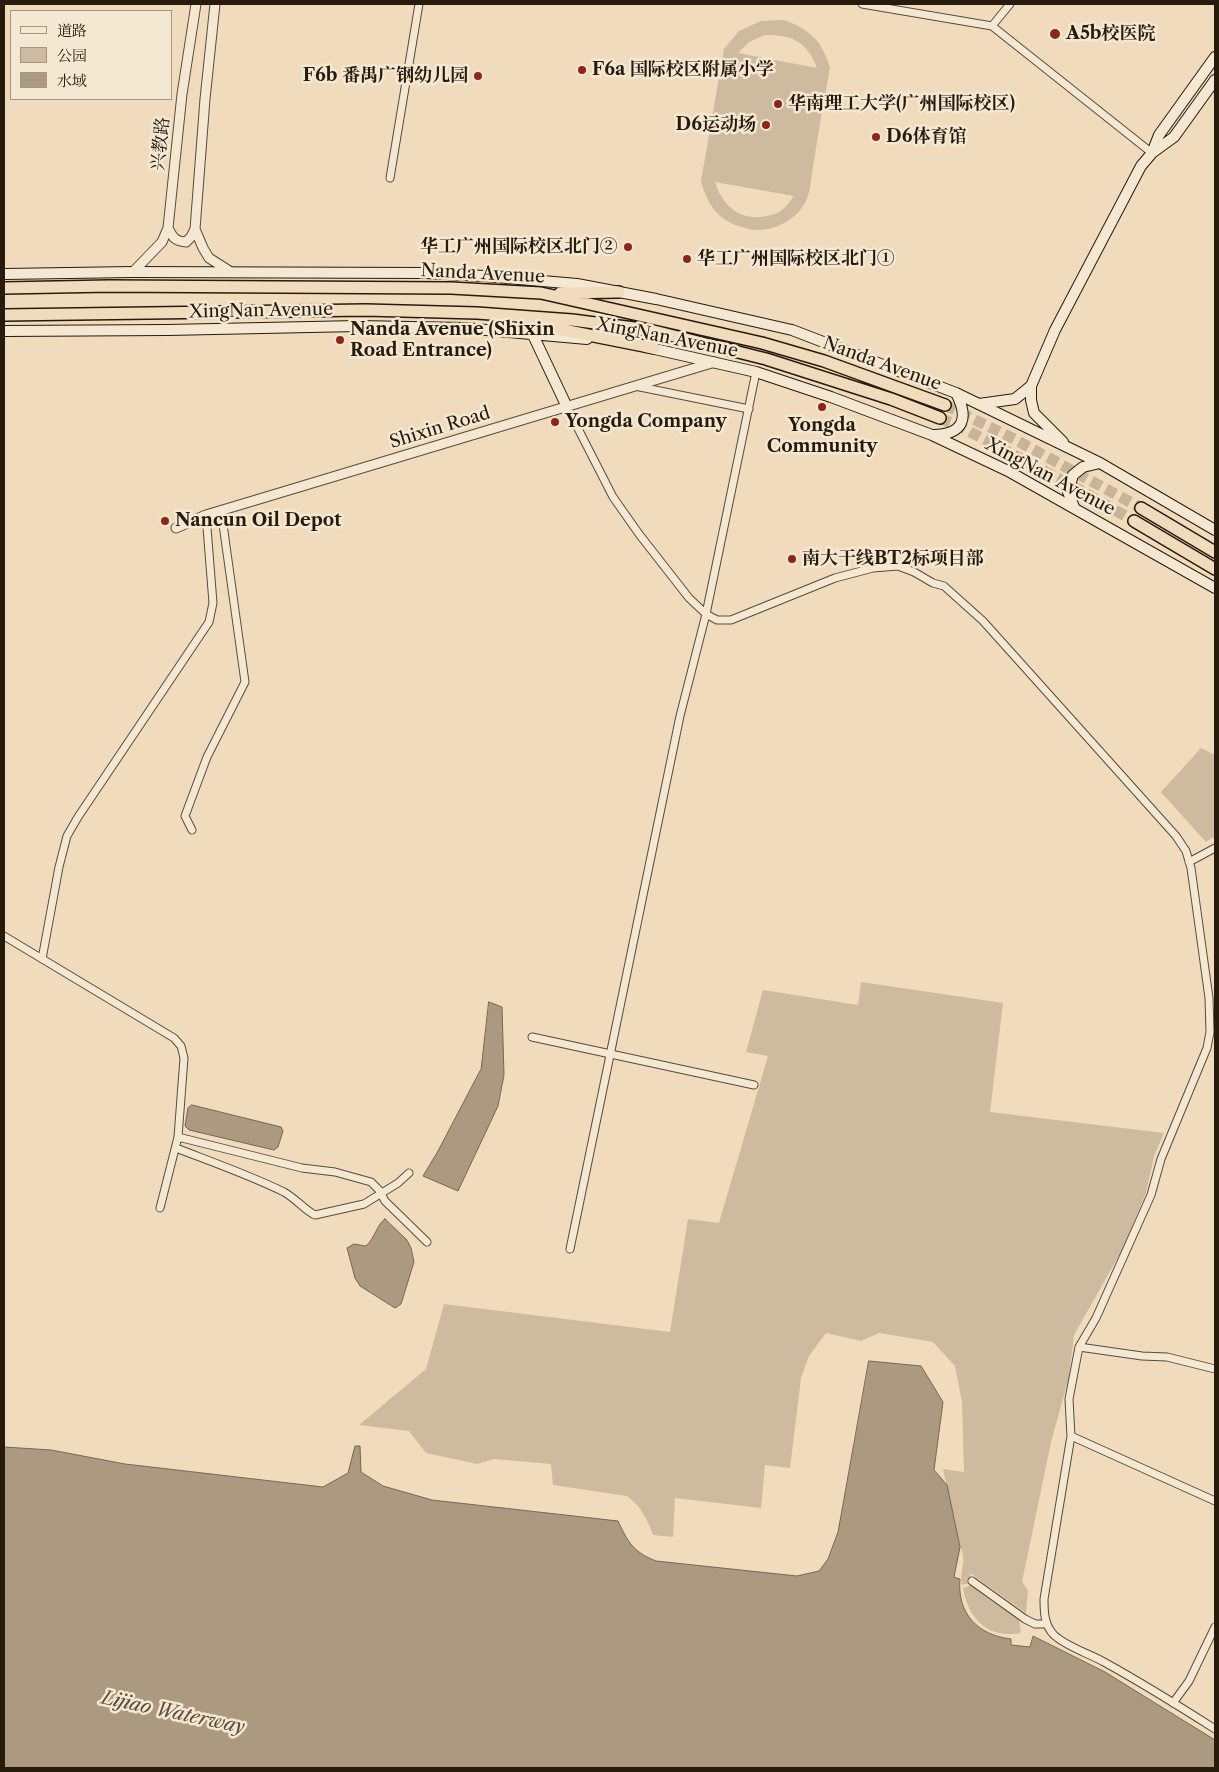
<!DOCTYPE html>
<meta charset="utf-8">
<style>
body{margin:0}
#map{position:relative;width:1219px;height:1772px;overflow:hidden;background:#f0dbbc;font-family:"Libre Caslon Text","Noto Serif SC",serif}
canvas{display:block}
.frame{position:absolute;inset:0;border:5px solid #261b0d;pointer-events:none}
.legend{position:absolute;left:10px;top:10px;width:162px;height:90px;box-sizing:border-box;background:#f5e8d3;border:1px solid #a29684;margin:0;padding:6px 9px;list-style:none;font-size:15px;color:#261b0d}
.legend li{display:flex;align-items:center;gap:10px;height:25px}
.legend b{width:25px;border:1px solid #a29684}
</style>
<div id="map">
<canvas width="1219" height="1772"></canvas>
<div class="frame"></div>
<ul class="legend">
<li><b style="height:6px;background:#f5e8d3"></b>道路</li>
<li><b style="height:14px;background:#ceba9e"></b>公园</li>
<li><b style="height:14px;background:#ab9a80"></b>水域</li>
</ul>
</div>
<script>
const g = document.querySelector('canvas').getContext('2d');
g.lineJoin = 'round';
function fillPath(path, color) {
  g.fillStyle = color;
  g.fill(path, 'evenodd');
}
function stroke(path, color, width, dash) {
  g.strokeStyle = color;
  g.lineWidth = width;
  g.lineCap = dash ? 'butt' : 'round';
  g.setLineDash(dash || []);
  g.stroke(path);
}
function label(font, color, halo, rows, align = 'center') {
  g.font = font + ' "Libre Caslon Text","Noto Serif SC",serif';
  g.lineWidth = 5;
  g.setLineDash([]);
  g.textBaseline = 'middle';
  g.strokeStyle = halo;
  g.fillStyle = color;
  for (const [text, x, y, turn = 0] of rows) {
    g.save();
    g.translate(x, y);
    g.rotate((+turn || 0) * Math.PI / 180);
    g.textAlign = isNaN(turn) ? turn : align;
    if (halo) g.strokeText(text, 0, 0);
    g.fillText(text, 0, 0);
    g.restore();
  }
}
const green = new Path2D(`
 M784,20C811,30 822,41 830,68C824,101 818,134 813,167C811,177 811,191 806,201C796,222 767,235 745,228C718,221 708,206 701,181L724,49L739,31L761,21ZM765,35C792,35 807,41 817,68L738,53L749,42ZM715,182L794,196C791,200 787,206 783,209C778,214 769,216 761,217C737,219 722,204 715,182Z
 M1201,748L1215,755V836L1206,842L1161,792Z
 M861,982L1003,1003L990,1112L1164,1133L1154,1156L1146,1193L1122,1250L1074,1335L1069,1377L1051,1442L1022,1582L1028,1590L1026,1613L970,1573L971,1583L962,1585C959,1569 968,1562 960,1547L943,1469L964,1472L962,1402L955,1366L933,1342L879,1333L861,1341L826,1333L809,1356L801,1378L790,1468L765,1465L761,1508L675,1498L673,1537L653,1535C647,1519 641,1506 627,1496L553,1485L551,1464L494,1459L477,1464L426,1453L409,1431L359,1425L426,1369L444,1304L670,1332L688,1219L719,1223L768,1056L746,1052L763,990L858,1005Z
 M971,1585L989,1599L1019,1620L1021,1633C988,1639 968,1619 963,1588Z`);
const water = new Path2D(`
 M489,1002L502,1007L504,1075L498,1106L458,1191L423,1176L438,1151L481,1069Z
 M192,1105L281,1127L283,1131L278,1147L274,1150L189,1130L185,1126L188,1108Z
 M385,1219L407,1240L411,1248L414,1262L401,1304L395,1308L360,1286L355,1278L347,1248L354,1244L366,1246C375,1238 377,1224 385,1219Z
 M869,1361L921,1366L943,1402L934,1470L947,1485L960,1547L954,1577L960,1579C957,1613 977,1635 1011,1639V1645L1030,1647L1033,1636L1105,1672L1215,1740V1768H4V1447L51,1450L125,1464L323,1487L348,1473L355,1446H360L361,1472L383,1486L432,1500L618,1521C628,1542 633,1552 656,1561L797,1576L819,1571L828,1559L838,1532Z`);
const trunkTunnel = new Path2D(`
 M945,405L1016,440L1141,508
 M940,418L961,427L1080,490L1134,521`);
const minor = new Path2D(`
 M862,4L992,26L1152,153
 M992,26L1010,4
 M390,178L419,4
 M635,386L749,409
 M567,407L613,497L639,534L689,598L706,614L717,620H731L835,578L873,568L898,566L914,572L933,583L944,586L983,621L1176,836L1186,851L1191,868L1209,998L1210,1032L1207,1048L1161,1159L1151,1195L1096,1318L1079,1347L1069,1399L1071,1436L1044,1599C1044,1611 1044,1625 1054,1635C1067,1647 1088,1653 1104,1662C1142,1683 1179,1706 1215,1729
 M192,830L185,816L207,757L245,682L221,510
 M1189,862L1215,848
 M4,936L174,1038L181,1046L184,1058L178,1137L160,1208
 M42,959L59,867L67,836L78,817L209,622L213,603L206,515
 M532,1037L754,1085
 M178,1137L302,1168L335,1172L371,1182L379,1190L385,1201L427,1242
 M176,1148C212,1162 249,1175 284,1192C295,1198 306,1211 315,1215L364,1204L398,1183L409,1173
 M570,1249L680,716L706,614L756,372
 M1079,1347L1142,1356L1167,1357L1215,1369
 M1071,1436L1215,1501
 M972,1581L1025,1619L1035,1624H1047
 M1173,1703L1189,1681L1215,1627`);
const tertiary = new Path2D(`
 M168,228C173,238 175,241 186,242L191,237L195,229L205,99L215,4
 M195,229L203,248L209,258L231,272
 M133,272L162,242L168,228L182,94L196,4
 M176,528L206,515L715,362`);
const secondary = new Path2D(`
 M1152,153L1159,135L1215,57
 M4,274L133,272L426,273L484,276L577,284L656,299L792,330L956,393L1100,463L1215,530
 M4,331L167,330L358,326L464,328L587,339
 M533,335L567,407
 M646,347L756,372L831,397L932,435L1008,471L1215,588
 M979,404L1015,399L1031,386
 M934,435C964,434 969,418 956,393
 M1063,442L1034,413L1031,400V386L1055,330L1141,166L1152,153L1174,137L1215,80
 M1074,507L1068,492L1073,475L1083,467L1100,463`);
const trunk = new Path2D(`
 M4,288L109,286L451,288L541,293L762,343L824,361L945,405
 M560,293L619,292
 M4,315L366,310L477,313L572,320L650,330L766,359L891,399L940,418
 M528,323L654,348
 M1141,508L1215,552
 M1134,521L1215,569`);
const markers = [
 [1055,34,6,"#8f2418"],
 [582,70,5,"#8f2418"],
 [478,76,5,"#8f2418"],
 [778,104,5,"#8f2418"],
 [766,125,5,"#8f2418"],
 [876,137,5,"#8f2418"],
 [628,247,5,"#8f2418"],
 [687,259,5,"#8f2418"],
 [340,340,5,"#8f2418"],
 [822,407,5,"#8f2418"],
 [555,422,5,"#8f2418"],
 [165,521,5,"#8f2418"],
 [792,559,5,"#8f2418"]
];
const poiNames = [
 ["A5b校医院",1066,34],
 ["F6a 国际校区附属小学",592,70],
 ["F6b 番禺广钢幼儿园",468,76,"right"],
 ["华南理工大学(广州国际校区)",788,104],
 ["D6运动场",756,125,"right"],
 ["D6体育馆",886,137],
 ["华工广州国际校区北门②",618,247,"right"],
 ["华工广州国际校区北门①",697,259],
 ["Nanda Avenue (Shixin",350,330],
 ["Road Entrance)",350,351],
 ["Yongda Company",565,422],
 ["Yongda",822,426,"center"],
 ["Community",822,447,"center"],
 ["Nancun Oil Depot",175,521],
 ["南大干线BT2标项目部",802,559]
];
const streetNames = [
 ["兴教路",161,144,-84],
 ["Nanda Avenue",483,274,3],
 ["XingNan Avenue",261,311,-1],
 ["XingNan Avenue",667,338,11],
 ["Nanda Avenue",882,364,20],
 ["Shixin Road",440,428,-17],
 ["XingNan Avenue",1050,477,28]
];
const waterNames = [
 ["Lijiao Waterway",173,1713,12]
];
fillPath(green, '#ceba9e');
fillPath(water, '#ab9a80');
stroke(water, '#766752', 1);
stroke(trunkTunnel, '#c8b599', 11, [11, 5.5]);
stroke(minor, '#584b39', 9);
stroke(tertiary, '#584b39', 11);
stroke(secondary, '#261b0d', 12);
stroke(trunk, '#261b0d', 14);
stroke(minor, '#f5e8d3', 7);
stroke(tertiary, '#f5e8d3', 9);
stroke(secondary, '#f5e8d3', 10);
stroke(trunk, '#f0dbbc', 11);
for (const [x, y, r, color] of markers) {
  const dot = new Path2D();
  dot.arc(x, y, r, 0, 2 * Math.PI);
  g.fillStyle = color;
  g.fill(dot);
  stroke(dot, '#f5e8d3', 2);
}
label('bold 18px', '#261b0d', '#f5e8d3', poiNames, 'left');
label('18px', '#261b0d', '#f5e8d3', streetNames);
label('italic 19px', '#5b4e3b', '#f5e8d3', waterNames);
</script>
